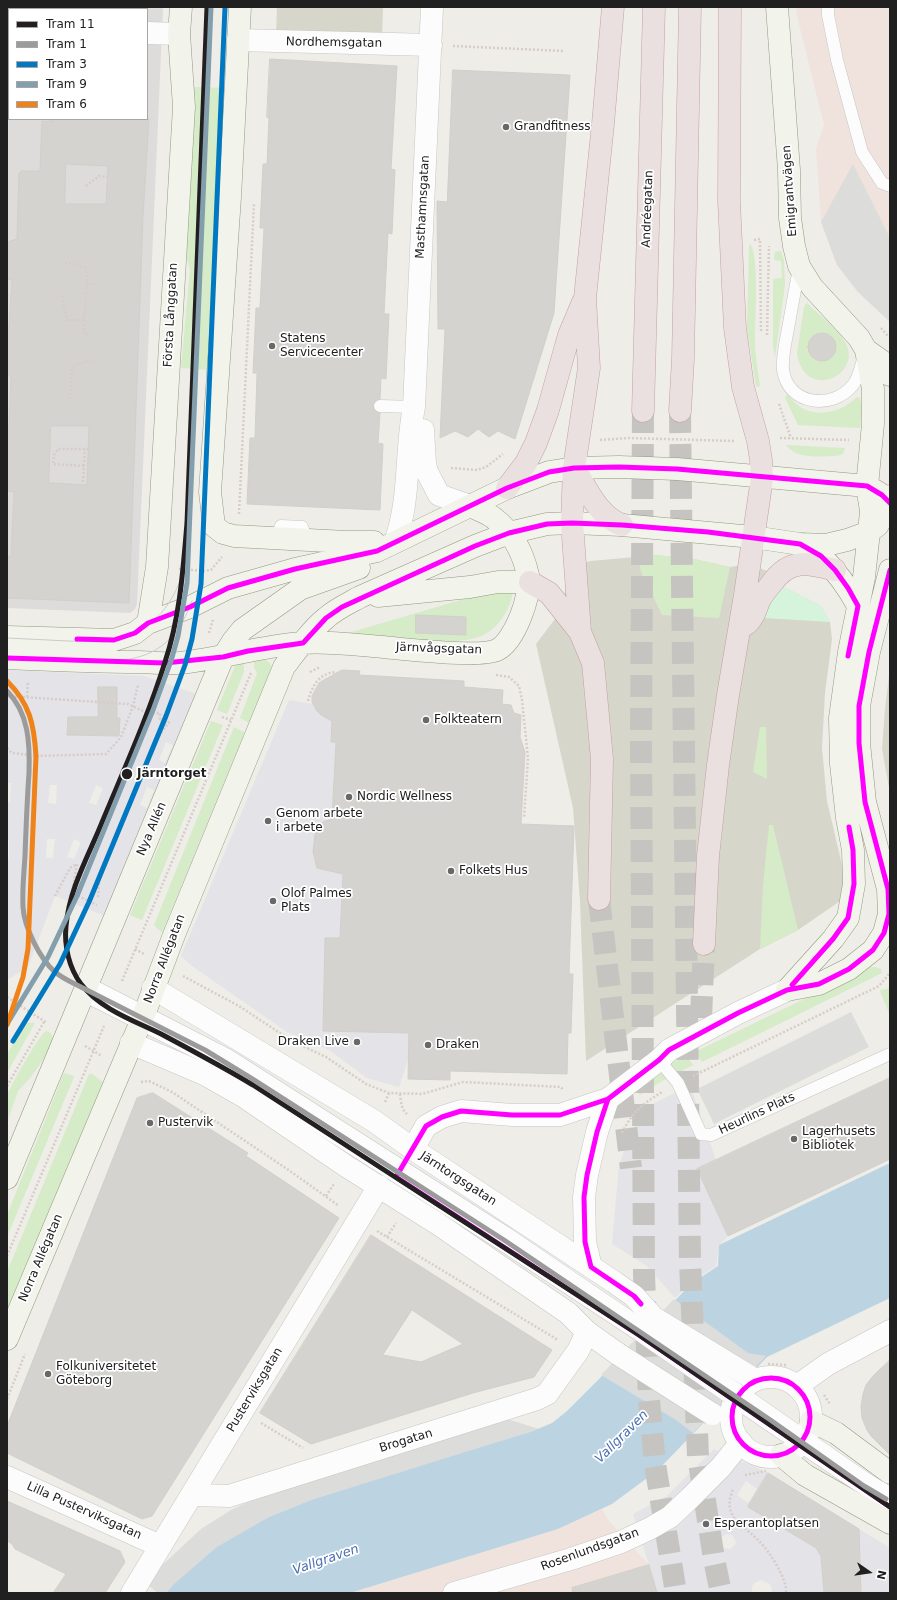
<!DOCTYPE html>
<meta charset="utf-8">
<style>
body{margin:0}
#map{position:relative;width:897px;height:1600px;overflow:hidden;background:#eeede8;font-family:"DejaVu Sans",sans-serif}
canvas{display:block}
.frame{position:absolute;inset:0;border:8px solid #202020;pointer-events:none}
.legend{position:absolute;left:8px;top:8px;width:140px;height:112px;box-sizing:border-box;background:#fff;border:1px solid #a6a6a6;margin:0;padding:5px 7px;list-style:none;font-size:12px;color:#202020}
.legend li{display:flex;align-items:center;gap:8px;height:20px}
.legend b{width:20px;border:1px solid #a6a6a6}
.north{position:absolute;left:849px;top:1552px;width:40px;height:40px;-webkit-text-stroke:3px #fff;paint-order:stroke;rotate:103deg;font-size:11px;font-weight:700;line-height:16px;text-align:center;color:#202020}
.north::after{content:'';display:block;margin:auto;width:14px;height:18px;background:#202020;clip-path:polygon(50% 0,100% 100%,50% 72%,0 100%)}
</style>
<div id="map">
<canvas width="897" height="1600"></canvas>
<div class="frame"></div>
<ul class="legend">
<li><b style="height:5px;background:#231f20"></b>Tram 11</li>
<li><b style="height:5px;background:#9b9b9b"></b>Tram 1</li>
<li><b style="height:5px;background:#0079c2"></b>Tram 3</li>
<li><b style="height:5px;background:#839eac"></b>Tram 9</li>
<li><b style="height:5px;background:#ef8219"></b>Tram 6</li>
</ul>
<div class="north">N</div>
</div>
<script>
const g = document.querySelector('canvas').getContext('2d');
g.lineJoin = 'round';
function fillPath(path, color) {
  g.fillStyle = color;
  g.fill(path, 'evenodd');
}
function stroke(path, color, width, dash) {
  g.strokeStyle = color;
  g.lineWidth = width;
  g.lineCap = dash ? 'butt' : 'round';
  g.setLineDash(dash || []);
  g.stroke(path);
}
function label(font, color, halo, rows, align = 'center') {
  g.font = font + ' "DejaVu Sans",sans-serif';
  g.lineWidth = 3.5;
  g.setLineDash([]);
  g.textBaseline = 'middle';
  g.strokeStyle = halo;
  g.fillStyle = color;
  for (const [text, x, y, turn = 0] of rows) {
    g.save();
    g.translate(x, y);
    g.rotate((+turn || 0) * Math.PI / 180);
    g.textAlign = isNaN(turn) ? turn : align;
    if (halo) g.strokeText(text, 0, 0);
    g.fillText(text, 0, 0);
    g.restore();
  }
}
const residential = new Path2D(`
 M7,7H163L137,604L135,609L130,613L7,608ZM9,9H147V119H9Z`);
const commercial = new Path2D(`
 M796,7H890V322L858,292L837,265L821,222L816,148L824,125L796,12Z
 M602,1509L609,1521L649,1565L654,1582L652,1593H350L558,1529Z`);
const religious = new Path2D(`
 M853,164L890,238V322L858,292L837,265L821,222Z
 M851,1012L869,1047L714,1124L697,1089Z
 M501,1417L539,1429L422,1467L311,1500L269,1517L174,1584L166,1593H158L144,1582L201,1529L231,1510L271,1491Z`);
const construction = new Path2D(`
 M277,7H383L382,38L276,36Z
 M656,555L694,559L730,567L749,564L777,575L784,587L821,606L830,622L832,639L825,693L822,748L827,801L849,895L798,930L760,949L586,1061L580,902L573,808L536,644L555,619L575,565L591,561Z
 M890,668V793L882,749L885,709Z`);
const grass = new Path2D(`
 M191,87L231,88L213,370L181,368L190,270L184,246Z
 M749,245H751C759,261 755,319 755,340C755,355 758,371 760,386L758,387L756,386L747,329Z
 M781,251L784,261L785,285L775,357L773,347V279L782,278L781,261L774,260L775,252Z
 M807,303C819,315 839,330 846,344C862,376 804,402 797,353L804,307L806,304Z
 M788,393C802,421 838,416 857,397L860,398L862,408L860,428L798,425L785,398Z
 M786,445L845,448L843,454L837,456C821,456 797,460 786,445Z
 M656,555L694,559L730,567L719,618L662,615L641,572L638,556Z
 M500,593H513C509,610 501,624 487,633C461,650 379,637 348,633L471,597Z
 M263,658L270,663L272,667L249,723L240,718L257,673L254,667V661L256,659Z
 M244,662V672L227,714L217,710L235,666Z
 M211,721L223,725L142,920L130,915Z
 M234,727L244,732V734L162,933L154,925Z
 M760,727H766L767,779L753,772Z
 M769,825H773L798,930L760,949L763,885Z
 M870,967H875L881,969L882,973L702,1062L695,1052Z
 M890,988V1015L881,994L880,990Z
 M26,1023H35L7,1073V1054Z
 M46,1031L51,1033L53,1039L47,1054L31,1077L18,1091L7,1122C7,1114 6,1105 7,1097C8,1089 40,1034 46,1031Z
 M687,1056L693,1065L662,1081L640,1095L635,1089L661,1067Z
 M64,1073L74,1076V1077L7,1237V1215Z
 M89,1074H92L104,1083L7,1315V1272Z`);
const park = new Path2D(`
 M784,587L821,606L830,622L764,618C769,606 773,594 784,587Z`);
const plaza = new Path2D(`
 M7,670L144,676L196,694L105,916L55,896L28,967L7,980V859H9V840H7V802H10L11,783H7ZM68,717L120,718L119,736L67,735ZM166,742L173,745L165,763L159,760ZM50,785H57L56,804L48,803ZM96,785L103,788L96,805L89,803ZM147,787L154,790L147,808L140,805ZM47,839H55L53,858H46ZM74,839L81,842L74,859L67,857Z
 M289,700L313,704L321,715L333,719L331,742H336L332,821L323,822L319,826L317,831V868L343,874L340,938L325,939L323,1030L409,1033V1057L399,1087L367,1078L329,1050L287,1032L192,966L181,956Z
 M690,1085L716,1160L697,1170L728,1236L719,1245L716,1266L691,1282L675,1298L647,1266L612,1244L619,1165L632,1130L651,1105Z
 M714,1449L768,1473L748,1507L816,1548L821,1556L824,1593H771L772,1589L770,1584L761,1580L754,1583L752,1587V1593H662L661,1592L652,1593L649,1583L654,1581L633,1514L667,1496ZM746,1481L757,1489L748,1503L737,1495ZM727,1534L732,1535L736,1542L735,1545L730,1549L724,1548L720,1543L721,1537Z
 M859,1529L890,1548V1593H861Z`);
const water = new Path2D(`
 M890,1163V1298L767,1357L658,1470L612,1504L558,1529L350,1593H166L174,1584L217,1547L269,1517L311,1500L533,1431L552,1423L567,1411L599,1379L692,1283L718,1266L719,1245Z`);
const pier = new Path2D(`
 M674,1299L748,1353L766,1356L693,1433L676,1420L601,1375Z`);
const building = new Path2D(`
 M270,59L397,66L391,169L395,170L392,234L388,233L384,314H389L386,379L381,378L380,399L376,400L373,405L374,410L380,413L378,443L383,444L380,510L247,504L250,438H255L257,373H253L256,308H260L264,228H260L263,164H267L269,118L267,117Z
 M453,70L570,75L554,313L515,439L498,431L489,437L478,429L468,437L455,431L440,438L445,329H438L437,201L447,202Z
 M48,119H149L143,216L129,603L7,598V556L11,557L14,492L7,491V425H9L11,376H7V328H9L12,279L7,280V242L17,239L19,173H21V171H40L42,121L52,122ZM66,164L108,166L106,204H65ZM51,426H89L87,485L49,483Z
 M808 347a14 14 0 1 1 28 0a14 14 0 1 1-28 0Z
 M416,615L466,617V635L416,633Z
 M342,670L360,671L359,675L464,681V687L503,690L502,704L511,705L514,713L521,715L520,737L525,752L521,824L574,826L569,974H573L571,1033H568L567,1074L450,1071V1080L408,1079L409,1033L323,1031L325,938H340L343,874L317,868L313,852L315,835L319,826L323,822L332,819L336,742H331L332,721L321,715L317,711L312,702V696L319,683Z
 M98,687H117V718H120L119,736L67,735L68,717H98Z
 M890,1078V1159L728,1236L697,1169Z
 M153,1093L248,1153L246,1156L339,1218L152,1516L142,1519L7,1453V1426L137,1098Z
 M371,1235L552,1350L534,1377L473,1393L311,1444L260,1413ZM412,1310L463,1344L421,1362L383,1355Z
 M890,1360V1455L871,1436L867,1430L862,1418L861,1407L863,1394L866,1385L873,1376Z
 M768,1473L859,1529L861,1593H824L821,1556L816,1548L748,1507Z
 M7,1501L120,1551L125,1562L105,1593H53L66,1574L15,1549L12,1544L7,1541Z
 M649,1565L657,1593H573L572,1588Z`);
const highwayTunnel = new Path2D(`
 M643,411L641,740L644,1275L649,1400L655,1464L676,1593
 M680,411L690,1261L698,1456L714,1559L721,1593
 M599,899L631,1168
 M701,1018L704,944`);
const path = new Path2D(`
 M453,46L564,51
 M86,186L99,176L107,177
 M754,240L760,239L761,333
 M65,263L76,264L86,269L87,284
 M62,296L67,320H84L87,284H96
 M7,300L8,295
 M84,320V334L91,335
 M881,328L888,336
 M767,335L769,246
 M70,399L72,366L93,360
 M779,404L791,438
 M780,438L849,440
 M600,440L628,438L735,441
 M84,466L53,464L54,455L58,449H89
 M451,468L477,470L486,467L503,454
 M83,482L85,449
 M239,514L254,203
 M179,569L204,571L211,570L222,557
 M209,633L213,620
 M310,672L320,667
 M496,675L509,677L519,686L522,700L528,758L524,818
 M7,696L128,704L147,713H160V721L169,723
 M27,697L28,682
 M308,701C312,686 319,673 336,672
 M222,717L231,720
 M156,739L170,721
 M7,748L12,753L36,756L106,754L121,737L133,706L138,685
 M55,896L70,868L77,864L72,893L97,905
 M98,897L100,873
 M135,949L144,954
 M183,976L239,1006L292,1041L326,1057L366,1084L389,1093L422,1094L463,1082L561,1087L563,1090
 M122,981L251,673
 M7,997L47,1023
 M85,1046L102,1056
 M693,1076L879,986L890,973
 M141,1082L149,1081L172,1092L290,1171L339,1206
 M7,1086L44,1022
 M400,1094C401,1101 401,1109 407,1114
 M385,1102L389,1093
 M622,1133C633,1111 641,1105 662,1092
 M326,1196L334,1184
 M377,1231L558,1340
 M387,1237L396,1223
 M7,1256L104,1026
 M768,1364L786,1365
 M824,1395L830,1404
 M7,1399L25,1354
 M261,1423L303,1448
 M745,1475L766,1471
 M733,1490C729,1498 728,1508 733,1516C739,1525 753,1534 760,1542C769,1551 788,1580 786,1593`);
const lane = new Path2D(`
 M828,7V15L837,60L862,152L882,183L890,186
 M799,268C795,290 791,312 787,334C785,345 782,358 783,370C788,406 833,410 853,385C859,378 861,365 864,356
 M380,406L414,407
 M276,539L281,526L302,527L307,540
 M88,983L228,1055L508,1234L646,1328
 M83,995L223,1066L501,1244L639,1335
 M659,1060L678,1083L701,1134L711,1135L890,1054
 M737,1389L868,1480L890,1493
 M728,1397L890,1507`);
const street = new Path2D(`
 M7,26H9
 M147,33L179,34
 M238,40L431,45
 M423,430L425,464L427,472L439,495L470,506
 M395,542C411,498 405,452 414,407L432,7
 M153,988L374,1121L413,1149L614,1282L634,1296L654,1318
 M131,1043L206,1075L243,1096L346,1166L438,1224L568,1313L587,1332L618,1354
 M413,1149L426,1126L442,1117L461,1111L512,1115H560L608,1099L659,1060L669,1050L738,1013L787,990
 M591,1267L585,1242L584,1197L587,1175L597,1132L608,1099
 M731 1417a40 40 0 1 1 80 0a40 40 0 1 1-80 0Z
 M797,1386L828,1364L890,1331
 M7,1477L160,1546
 M192,1495L229,1496L537,1399L547,1394L578,1351L587,1332
 M132,1593L379,1186
 M454,1593L571,1559L621,1542L649,1529L670,1517L690,1498L721,1467L741,1442`);
const secondary = new Path2D(`
 M240,7L230,197L210,492L214,526L223,533L234,536L346,542H374
 M777,7L789,170L790,218L794,246L799,266L812,287L859,338L866,350L873,389V424L867,486L871,511L869,532L864,577L849,652L840,718L841,764L847,818L853,850L854,884L848,918L833,939L787,990
 M866,350L883,362L890,375
 M821,556C837,572 848,587 858,606
 M378,596L470,587L498,582H530
 M148,623L157,567L184,107L179,34L181,7
 M7,637L114,640L135,633L148,623L190,607L228,588L295,569L377,551L507,488L549,472L574,468L619,467L677,469L867,486L879,493
 M7,658C51,660 95,662 138,662C152,662 165,664 179,663C220,659 260,646 302,643C327,641 357,645 383,647C405,649 479,658 497,650C515,641 532,594 528,575C523,553 513,533 495,519C488,513 478,510 470,506
 M787,990L819,984L849,969L873,950L884,933L889,914L888,889L865,802L859,743V706L869,652L890,570
 M7,1178L223,657L233,641L242,630L300,589L359,568
 M7,1339L145,1012L174,935L284,667C297,650 310,631 326,618C336,609 349,603 360,597L475,546L509,533L547,524L572,523L622,525L753,537L800,544L826,545L847,540L869,532L878,525L889,501L890,496
 M811,1421L836,1433L890,1473
 M781,1455L805,1475L890,1523`);
const highway = new Path2D(`
 M643,411L654,7
 M680,411L683,359L690,7
 M574,468C587,489 598,516 622,525
 M507,488L526,463L536,443L548,410L569,335L583,302
 M530,582L549,593L580,632
 M745,625C753,620 756,609 759,601C762,595 767,589 772,583C790,558 808,563 835,570
 M599,899L602,759L593,663L580,632L572,523L574,468L589,368L585,298L603,124L613,7
 M704,944L708,856L718,765L728,695L745,595L762,478L761,460L758,441L743,387L735,328L729,201L730,7`);
const tram = new Path2D(`
 M7,638C27,639 48,640 68,641C80,641 92,642 104,642C147,638 173,608 184,569
 M7,658C30,659 54,660 77,661C134,663 170,660 192,601`);
const laneBridge = new Path2D(`
 M646,1328L737,1389
 M639,1335L728,1397`);
const streetBridge = new Path2D(`
 M654,1318L749,1376
 M618,1354L712,1414`);
const bus1 = new Path2D(`
 M890,570L869,652L859,706V743L865,802L888,889L889,914L884,933L873,950L849,969L819,984L787,990L738,1013L669,1050L659,1060L608,1099L560,1115H512L461,1111L442,1117L426,1126L396,1177L639,1335L890,1507
 M77,639L114,640L135,633L148,623L190,607L228,588L295,569L377,551L507,488L549,472L574,468L619,467L677,469L867,486L882,495L890,503
 M7,658L165,663L223,657L248,651L303,643L326,618L342,607L475,546L509,533L547,524L572,523L622,525L708,532L800,544L821,556L835,570L848,588L858,606L848,656
 M792,985L833,939L848,918L854,884L853,850L849,827
 M608,1099L597,1132L587,1175L584,1197L585,1242L591,1267L634,1296L641,1304
 M732 1417a39 39 0 1 1 78 0a39 39 0 1 1-78 0Z`);
const tram1 = new Path2D(`
 M207,7L187,523C183,570 180,617 165,662C147,720 121,776 98,832C85,862 69,892 66,926C64,946 69,968 81,984C101,1010 135,1021 163,1035C193,1051 223,1067 253,1085L639,1335L890,1507`);
const tram2 = new Path2D(`
 M7,691C29,713 30,744 29,773C27,801 26,828 25,856C24,873 22,890 23,907C24,927 40,959 55,972C60,976 67,980 73,983L205,1050L254,1080L504,1240L769,1419L864,1486L886,1499`);
const tram3 = new Path2D(`
 M13,1041L60,964L89,902L166,716L185,665L192,639L201,584L225,7`);
const tram4 = new Path2D(`
 M7,1024L48,957L77,896L153,710L171,661L178,636L187,583L211,7`);
const tram5 = new Path2D(`
 M7,681C30,704 34,724 36,756L28,949L23,977L7,1025`);
const markers = [
 [506,127,4,"#686866"],
 [272,346,4,"#686866"],
 [426,720,4,"#686866"],
 [127,774,6,"#202020"],
 [349,797,4,"#686866"],
 [268,821,4,"#686866"],
 [451,871,4,"#686866"],
 [273,901,4,"#686866"],
 [357,1042,4,"#686866"],
 [428,1045,4,"#686866"],
 [150,1123,4,"#686866"],
 [794,1139,4,"#686866"],
 [48,1374,4,"#686866"],
 [706,1524,4,"#686866"]
];
const streetNames = [
 ["Nordhemsgatan",334,43,1],
 ["Emigrantvägen",790,191,-94],
 ["Masthamnsgatan",423,207,-87],
 ["Andréegatan",648,209,-88],
 ["Första Långgatan",171,315,-87],
 ["Järnvågsgatan",439,649,2],
 ["Nya Allén",152,829,-67],
 ["Norra Allégatan",165,959,-69],
 ["Heurlins Plats",757,1114,-25],
 ["Järntorgsgatan",458,1179,33],
 ["Norra Allégatan",41,1258,-67],
 ["Pusterviksgatan",255,1390,-59],
 ["Brogatan",406,1441,-17],
 ["Lilla Pusterviksgatan",84,1511,24],
 ["Rosenlundsgatan",590,1550,-20]
];
const poiNames = [
 ["Grandfitness",514,127],
 ["Statens",280,339],
 ["Servicecenter",280,353],
 ["Folkteatern",434,720],
 ["Nordic Wellness",357,797],
 ["Genom arbete",276,814],
 ["i arbete",276,828],
 ["Folkets Hus",459,871],
 ["Olof Palmes",281,894],
 ["Plats",281,908],
 ["Draken Live",349,1042,"right"],
 ["Draken",436,1045],
 ["Pustervik",158,1123],
 ["Lagerhusets",802,1132],
 ["Bibliotek",802,1146],
 ["Folkuniversitetet",56,1367],
 ["Göteborg",56,1381],
 ["Esperantoplatsen",714,1524]
];
const stopNames = [
 ["Järntorget",137,774]
];
const waterNames = [
 ["Vallgraven",622,1437,-45],
 ["Vallgraven",326,1560,-19]
];
fillPath(residential, '#dddcda');
fillPath(commercial, '#f0e3de');
fillPath(religious, '#dcdcda');
fillPath(construction, '#d6d7ca');
fillPath(grass, '#d6ebc7');
fillPath(park, '#d6f4db');
fillPath(plaza, '#e4e3e7');
fillPath(water, '#bcd4e1');
fillPath(pier, '#dddddb');
fillPath(building, '#d5d3cf');
stroke(building, '#d1cfc9', 1);
stroke(highwayTunnel, '#c5c4c0', 22, [22, 11]);
stroke(lane, '#c7c6c4', 13);
stroke(street, '#c7c6c4', 23);
stroke(secondary, '#939880', 23);
stroke(highway, '#c49fa4', 23);
stroke(path, '#d7ccc8', 2.5, [2, 2]);
stroke(lane, '#fcfcfc', 12);
stroke(street, '#fcfcfc', 22);
stroke(secondary, '#f2f4eb', 22);
stroke(highway, '#ebe0e0', 22);
stroke(tram, '#cbcbca', 1);
stroke(laneBridge, '#c7c6c4', 13, []);
stroke(streetBridge, '#c7c6c4', 23, []);
stroke(laneBridge, '#fcfcfc', 12);
stroke(streetBridge, '#fcfcfc', 22);
stroke(bus1, '#f0f', 5);
stroke(tram1, '#231f20', 5);
stroke(tram2, '#9b9b9b', 5);
stroke(tram3, '#0079c2', 5);
stroke(tram4, '#839eac', 5);
stroke(tram5, '#ef8219', 5);
for (const [x, y, r, color] of markers) {
  const dot = new Path2D();
  dot.arc(x, y, r, 0, 2 * Math.PI);
  g.fillStyle = color;
  g.fill(dot);
  stroke(dot, '#fff', 1.5);
}
label('12px', '#202020', '#fff', streetNames);
label('12px', '#202020', '#fff', poiNames, 'left');
label('bold 12px', '#202020', '#fff', stopNames, 'left');
label('italic 13px', '#4b6fb1', '#fff', waterNames);
</script>
